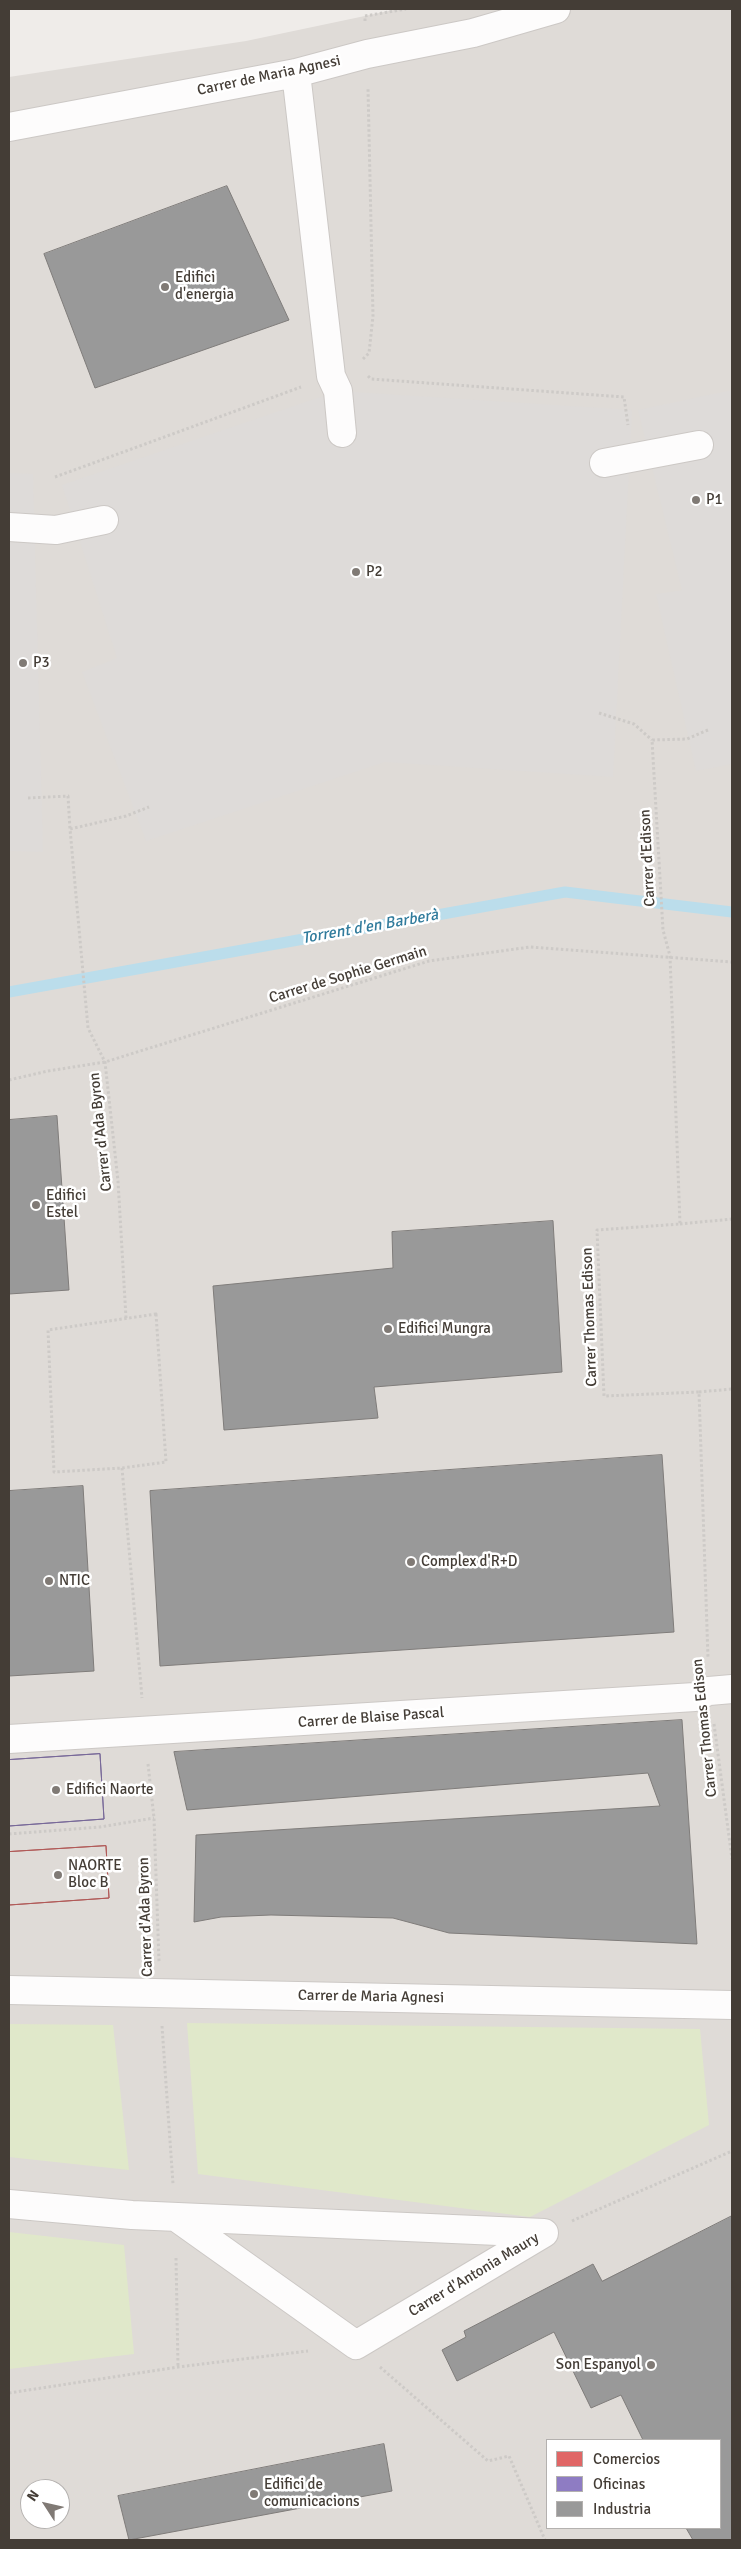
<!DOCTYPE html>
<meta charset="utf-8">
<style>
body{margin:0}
#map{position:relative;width:741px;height:2549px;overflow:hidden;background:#efece9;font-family:Signika,sans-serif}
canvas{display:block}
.frame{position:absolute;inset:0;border:10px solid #443d36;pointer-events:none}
.legend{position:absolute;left:546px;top:2439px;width:175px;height:90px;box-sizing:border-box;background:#fff;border:1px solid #b4b1af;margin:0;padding:6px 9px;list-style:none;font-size:15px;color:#443d36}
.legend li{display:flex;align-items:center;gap:10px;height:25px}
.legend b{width:25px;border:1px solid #b4b1af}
.north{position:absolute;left:20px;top:2479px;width:50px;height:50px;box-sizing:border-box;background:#fff;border:1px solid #b4b1af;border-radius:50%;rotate:305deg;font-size:14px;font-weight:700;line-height:20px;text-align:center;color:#443d36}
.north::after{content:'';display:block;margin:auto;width:18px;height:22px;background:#807a75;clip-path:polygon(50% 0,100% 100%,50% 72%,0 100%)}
</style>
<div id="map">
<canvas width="741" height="2549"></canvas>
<div class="frame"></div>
<ul class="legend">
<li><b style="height:14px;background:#e06666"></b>Comercios</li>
<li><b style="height:14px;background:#8e7cc3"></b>Oficinas</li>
<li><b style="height:14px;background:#999"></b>Industria</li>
</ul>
<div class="north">N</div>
</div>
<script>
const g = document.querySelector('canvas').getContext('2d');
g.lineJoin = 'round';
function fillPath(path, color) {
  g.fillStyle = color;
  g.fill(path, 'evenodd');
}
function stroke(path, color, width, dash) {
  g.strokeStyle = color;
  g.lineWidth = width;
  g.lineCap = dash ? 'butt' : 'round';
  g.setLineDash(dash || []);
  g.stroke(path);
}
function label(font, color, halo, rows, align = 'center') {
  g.font = font + ' Signika,sans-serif';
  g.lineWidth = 5;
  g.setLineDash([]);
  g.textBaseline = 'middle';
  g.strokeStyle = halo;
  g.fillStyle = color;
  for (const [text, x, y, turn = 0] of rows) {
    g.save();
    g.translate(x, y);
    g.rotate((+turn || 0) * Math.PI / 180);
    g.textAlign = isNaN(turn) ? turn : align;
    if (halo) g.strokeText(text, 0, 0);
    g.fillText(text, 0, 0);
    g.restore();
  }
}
const industrial = new Path2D(`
 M398,9H732V2540H9V77L246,41ZM547,2440H720V2528H547ZM30,2489H60V2519H30Z`);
const green = new Path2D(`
 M187,2023L700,2029L709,2125L530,2217L198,2174Z
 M9,2024L113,2025L129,2170L9,2157Z
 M9,2232L124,2245L134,2354L9,2369Z`);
const parking = new Path2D(`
 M732,390V764L696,771L656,594L682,590L638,410Z
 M338,391L632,410L613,777L385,762L146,841L82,672L117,658L62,485Z
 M9,473L33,474L43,852L9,851Z`);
const shops = new Path2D(`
 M106,1846L109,1898L9,1905V1852Z
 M106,1846L109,1898L9,1905V1852Z`);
const offices = new Path2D(`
 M100,1754L104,1819L9,1826V1760Z
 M100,1754L104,1819L9,1826V1760Z`);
const industry = new Path2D(`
 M227,186L289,320L95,388L44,254Z
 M57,1116L69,1290L9,1294V1120Z
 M553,1221L562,1372L374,1387L378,1418L224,1430L213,1286L393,1268L392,1232Z
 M662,1455L674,1632L160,1666L150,1491Z
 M83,1486L94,1671L9,1676V1491Z
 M682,1720L697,1944L449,1933L393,1918L271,1915L221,1917L194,1922L196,1835L660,1806L648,1773L187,1810L174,1752Z
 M732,2216V2540H693L686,2528H720V2440H643L621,2395L591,2408L554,2332L457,2381L442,2350L466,2337L464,2331L593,2264L602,2281Z
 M384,2444L392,2491L129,2540L118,2496Z`);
const stream = new Path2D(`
 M9,992L565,892L732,912`);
const path = new Path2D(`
 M365,21V16L406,9
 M363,359L369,353L373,316L368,88
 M368,376L371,379L624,397L628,425
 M55,477L301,387
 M599,713L634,724L652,740
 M708,730L687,739L652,740L663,930L670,956L680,1224L597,1230L604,1396L699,1392L708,1658
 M28,798L68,796L70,829
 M9,1080L48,1071L105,1062L429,961L530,947L732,962
 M680,1224L732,1219
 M156,1314L166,1462L122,1468L54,1472L48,1330Z
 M126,1318L118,1181L105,1062L88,1028L70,829L126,816L149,807
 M699,1392L732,1389
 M122,1468L142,1698
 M714,1724L732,1859
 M148,1764L154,1818L159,1962
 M9,1834L100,1827L154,1818
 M162,2026L173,2184
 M572,2221L732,2151
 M176,2258L178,2367
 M380,2367L488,2461L509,2456L545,2540
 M9,2393L178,2367L308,2351`);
const minor = new Path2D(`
 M296,73L331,376L338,391L342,433
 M9,127L296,73L367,54L473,33L556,9
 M604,463L699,445
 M9,527L56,530L104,520
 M9,1739L695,1697L709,1691L732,1689
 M9,1990L732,2005
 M9,2204L132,2215L544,2233L356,2345L176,2217`);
const markers = [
 [165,287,5,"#807a75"],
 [696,500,5,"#807a75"],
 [356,572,5,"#807a75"],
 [23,663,5,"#807a75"],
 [36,1205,5,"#807a75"],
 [388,1329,5,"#807a75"],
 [411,1562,5,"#807a75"],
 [49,1581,5,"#807a75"],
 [56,1790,5,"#807a75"],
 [58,1875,5,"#807a75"],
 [651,2365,5,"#807a75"],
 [254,2494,5,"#807a75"]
];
const streetNames = [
 ["Carrer de Maria Agnesi",269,76,-12],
 ["Carrer d'Edison",648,858,-93],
 ["Carrer de Sophie Germain",348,975,-17],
 ["Carrer d'Ada Byron",101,1132,-96],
 ["Carrer Thomas Edison",590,1317,-92],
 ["Carrer de Blaise Pascal",371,1718,-4],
 ["Carrer Thomas Edison",705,1728,-96],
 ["Carrer d'Ada Byron",146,1917,-92],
 ["Carrer de Maria Agnesi",371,1997,1],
 ["Carrer d'Antonia Maury",474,2275,-31]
];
const poiNames = [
 ["Edifici",175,278],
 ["d'energia",175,295],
 ["P1",706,500],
 ["P2",366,572],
 ["P3",33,663],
 ["Edifici",46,1196],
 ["Estel",46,1213],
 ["Edifici Mungra",398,1329],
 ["Complex d'R+D",421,1562],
 ["NTIC",59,1581],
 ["Edifici Naorte",66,1790],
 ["NAORTE",68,1866],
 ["Bloc B",68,1883],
 ["Son Espanyol",641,2365,"right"],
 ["Edifici de",264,2485],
 ["comunicacions",264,2502]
];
const waterNames = [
 ["Torrent d'en Barberà",370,927,-10]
];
fillPath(industrial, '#dfdbd7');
fillPath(green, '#e0e8ca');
fillPath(parking, '#dedbd9');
fillPath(shops, '#e06666');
stroke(shops, '#b15a58', 1);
fillPath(offices, '#8e7cc3');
stroke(offices, '#786999', 1);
fillPath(industry, '#999');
stroke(industry, '#807d7b', 1);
stroke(stream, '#bbddeb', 11);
stroke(minor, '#ccc8c5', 30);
stroke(path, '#cdcac7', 3, [2.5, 2.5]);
stroke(minor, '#fdfcfc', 28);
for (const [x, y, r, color] of markers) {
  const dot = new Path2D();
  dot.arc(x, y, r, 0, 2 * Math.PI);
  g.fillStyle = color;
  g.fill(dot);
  stroke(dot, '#fff', 2);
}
label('15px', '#443d36', '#fff', streetNames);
label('15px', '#443d36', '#fff', poiNames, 'left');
label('italic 16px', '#307b9c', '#fff', waterNames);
</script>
